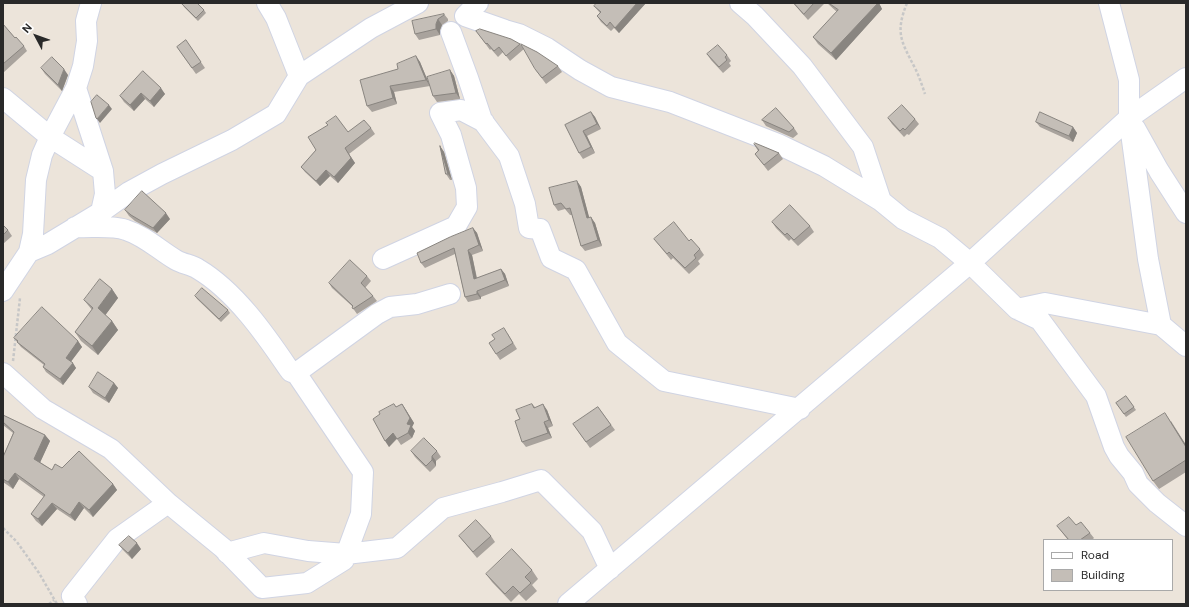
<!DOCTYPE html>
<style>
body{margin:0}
#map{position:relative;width:1189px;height:607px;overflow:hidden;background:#ece4da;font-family:"DM Sans",sans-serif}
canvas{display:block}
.frame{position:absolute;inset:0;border:4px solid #292929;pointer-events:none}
.legend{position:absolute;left:1043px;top:539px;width:130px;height:52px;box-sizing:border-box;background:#fff;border:1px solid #a9a9a9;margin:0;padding:5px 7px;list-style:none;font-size:12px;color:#292929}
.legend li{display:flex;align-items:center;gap:8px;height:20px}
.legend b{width:20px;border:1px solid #a9a9a9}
.north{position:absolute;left:16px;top:16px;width:40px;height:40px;-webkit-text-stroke:3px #fff;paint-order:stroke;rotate:311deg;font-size:11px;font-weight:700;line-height:16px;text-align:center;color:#292929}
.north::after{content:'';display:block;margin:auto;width:14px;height:18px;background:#292929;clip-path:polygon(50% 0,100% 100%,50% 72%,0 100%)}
</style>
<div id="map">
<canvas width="1189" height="607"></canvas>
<div class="frame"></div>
<ul class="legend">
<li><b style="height:5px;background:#fff"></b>Road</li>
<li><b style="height:11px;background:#c4beb7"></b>Building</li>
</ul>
<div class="north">N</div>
</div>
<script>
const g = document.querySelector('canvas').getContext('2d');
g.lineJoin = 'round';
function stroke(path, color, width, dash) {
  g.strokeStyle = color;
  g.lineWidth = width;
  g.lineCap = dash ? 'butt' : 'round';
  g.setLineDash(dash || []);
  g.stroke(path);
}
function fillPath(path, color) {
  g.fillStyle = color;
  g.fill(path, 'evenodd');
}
const path = new Path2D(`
 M907,3C895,33 901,41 915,68C919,76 922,85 925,94
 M13,361L20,298
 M3,528L17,542L39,573L57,604
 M49,604L54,600`);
const minor = new Path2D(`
 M267,3L276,18L299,76
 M740,3L755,16L802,66L863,147L881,201
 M1109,3L1129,80V118L1148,259L1161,325L1186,346
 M465,16L505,30L519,34L547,48L580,70L611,87L670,102L778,144L824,166L881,201L903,219L940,238L970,263L1017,309L1040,320L1096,396L1114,447L1119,456L1133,473L1138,484L1157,503L1186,526
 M465,16L478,3
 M451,32L468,78L482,120L509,156L525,204L529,228L540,229L551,258L576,270L617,343L664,381L800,409
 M76,88L103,171L105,194L101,212
 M3,98L50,137L103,171
 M1135,128L1159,171L1186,213
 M75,227C91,228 112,225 126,230C145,236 159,250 176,260C183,264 192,265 198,269C235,291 265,334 288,368L291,372L296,373L377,314L390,307L417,304L450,294
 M29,252L48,244L101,212L129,192L162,174L232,140L276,114L299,76L371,28L418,3
 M383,259L456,226L467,207L466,188L451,135L440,113L461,110L484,122
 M3,291L29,252L33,234L36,180L42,155L50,137L76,88L83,66L87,41L86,21L91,3
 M1017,309L1045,303L1161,325
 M3,373L43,409L111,449L168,503L223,548L262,588L307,583L344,560L361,514L363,472L296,373
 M227,553L264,543L308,551L346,554L397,548L443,508L502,492L541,480L592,531L610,569
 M77,604L72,596L117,539L168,503
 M568,604L970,263L1129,118L1186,78`);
const wall = new Path2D(`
 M646,3L619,33L614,28L611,31L601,22L597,16L600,13L594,6Z
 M793,3H825L808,20Z
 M827,3H879L882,9L836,60L818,44L813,37L837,12Z
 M182,4L204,10L206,13L198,21L184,7Z
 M444,14L448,19V21L442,25L440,30V35L419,40L415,34Z
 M3,24L15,38L24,46L27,51L3,73Z
 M476,31L520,44L524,49L510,61L503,52L498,57L491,49L490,50Z
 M186,40L205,68L196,74L177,47Z
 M707,54L727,55L731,61L729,63L731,66L723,73L711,60Z
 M416,56L420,62L429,84L450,70L454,76L460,99L437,102L433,96L430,86L394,92L397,104L372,112L367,106L398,69Z
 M558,66L562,72L546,84L535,69Z
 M41,68L68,75L62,91L45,74Z
 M143,71L165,94L154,107L145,99L134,111L124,102L120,96Z
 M591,112L595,117L601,129L587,136L595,153L583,159L579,153L565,125Z
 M888,118L915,119L919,124L909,135L907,134L904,137L892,124Z
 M762,120L794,128L798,134L793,138L766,126Z
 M1036,122L1073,127L1077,133L1073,142L1040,127Z
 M328,125L348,132L371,128L375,134L349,154L355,163L338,183L330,176L320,186L305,172L301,167L316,150Z
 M754,144L779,153L783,159L768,171L755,154L758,151Z
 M440,146L444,152L452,180H450L446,174Z
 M577,181L581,187L589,218L595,223L602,246L585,251L581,246L572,215H570L565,209L558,211L554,205Z
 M125,210L170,219L157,233L135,221L129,216Z
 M772,222L810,226L814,232L798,246L791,239L789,241L776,228Z
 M3,225L8,230L12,236L3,244Z
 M473,228L477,233L483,251L472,255L477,278L501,269L505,274L509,286L481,297V299L468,302L465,297L455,254L425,268L421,263Z
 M654,239L689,241L700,249L704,255L698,261L700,264L689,274L673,258L671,260Z
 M367,276L371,281L365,288L373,296L377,301L357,314L352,307V306L332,288L329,283Z
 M112,289L118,298L105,315L112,321L118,330L98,355L81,341L75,332L92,310L84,300Z
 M195,296L228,310L230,313L221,322L197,299Z
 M508,334L517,349L500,360L496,354Z
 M14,338L78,341L82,347L71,361L76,368L63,385L46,372L43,367L44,365L21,347Z
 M114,383L118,388L109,403L93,393L89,387Z
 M1126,396L1136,410L1126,417L1116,403Z
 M394,404L396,407L402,404L406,410L414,423L412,427L415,431L412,438L401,445L397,439L389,447L380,414Z
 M532,404L535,407L547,410L553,426L548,428L552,438L526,447L522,442Z
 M598,407L615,430L590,448L573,424Z
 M3,415L45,435L50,441L40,462L52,470L62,468L113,484L117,490L93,517L84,508L75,521L57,509L42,526L36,521L31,514L44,497L19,479L13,489L3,482V457L13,433L3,425Z
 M1171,421L1186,445V472L1159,489L1153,481Z
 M411,451H437L441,457L436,461V466L430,472L415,457Z
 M1076,525L1090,533L1094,538L1092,540H1068L1057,526Z
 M459,536H491L495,542L477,558L463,541Z
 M119,545L141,549L132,559L123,550Z
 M532,570L538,579L532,585L537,591L526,601L519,594L511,602L492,582L486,574Z`);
const shadedWall = new Path2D(`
 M637,3H646L619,33L615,28Z
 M878,3H879L882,9L836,60L831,53Z
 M438,19L442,25L440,30V35L436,29V24Z
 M416,56L420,62L430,86L426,80Z
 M64,69L68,75L62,91L58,85Z
 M450,70L454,76L460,99L456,93Z
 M390,86L394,92L397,104L393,98Z
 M161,88L165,94L154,107L150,101Z
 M141,93L145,99L134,111L130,105Z
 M109,105L112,109L100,123L97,119Z
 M591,112L595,117L601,129L597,124Z
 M1073,127L1077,133L1073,142L1069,136Z
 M583,131L587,136L595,153L591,147Z
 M440,146L444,152L452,180L448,174Z
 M345,148L355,163L338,183L334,177Z
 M326,170L330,176L320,186L316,181Z
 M577,181L581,187L591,224L587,218Z
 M166,213L170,219L157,233L153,228Z
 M591,217L595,223L602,246L598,240Z
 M473,228L477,233L483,251L479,245Z
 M468,250L472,255L478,285L474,279Z
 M501,269L505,274L509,286L505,280Z
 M112,289L118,298L104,317L98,308Z
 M477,291L481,297V299L477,294Z
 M112,321L118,330L98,355L92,346Z
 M78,341L82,347L70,363L66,358Z
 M73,363L76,368L63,385L60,379Z
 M114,383L118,388L109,403L105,398Z
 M402,404L406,410L414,423L412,427L415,431L412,438L408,433Z
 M543,404L547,410L553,426L549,420Z
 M1165,413L1186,445V447Z
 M544,422L548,428L552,438L548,433Z
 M393,433L397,438L389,447L385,441Z
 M45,435L50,441L39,465L34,459Z
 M432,456L436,461V466L432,460Z
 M15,473L19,479L13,489L8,482Z
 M113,484L117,490L93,517L89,510Z
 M79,502L84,508L75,521L70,515Z
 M52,503L57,509L42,526L38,519Z
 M137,543L141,549L132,559L128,553Z`);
const building = new Path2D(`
 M183,3H197L204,10L196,18L182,4Z
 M597,3H637L615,28L610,22L607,26L597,16L601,12L594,6Z
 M794,3H814L804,14Z
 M829,3H878L831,53L813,37L838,10Z
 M444,14V15L438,19L436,24V29L415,34L412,21Z
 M3,24L15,38L16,37L24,46L3,64Z
 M480,29L511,39L520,44L506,56L499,47L494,51L487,43L486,44L476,31Z
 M186,40L201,62L192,68L177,47Z
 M521,44L537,52L558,66L542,78L535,69Z
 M718,45L727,55L725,57L727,60L719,67L707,54Z
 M416,56L426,80L390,86L393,98L367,106L360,80L398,69L397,64Z
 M52,57L64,69L58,85L41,68Z
 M450,70L456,93L433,96L427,77Z
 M143,71L161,88L150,101L141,93L130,105L120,96Z
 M97,95L109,105L97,119L96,118L91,102Z
 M902,105L915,119L905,130L903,128L900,131L888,118Z
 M776,108L794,128L789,132L762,120Z
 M591,112L597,124L583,131L591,147L579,153L565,125Z
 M1040,112L1073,127L1069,136L1036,122Z
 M336,116L348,132L364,120L371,128L345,148L351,158L334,177L326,170L316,181L301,167L316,150L308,137L328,125L326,123Z
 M755,143L779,153L764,165L755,154L759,150L754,144Z
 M440,146L448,174H446Z
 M577,181L587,218L591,217L598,240L581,246L570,208L566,209L561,203L554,205L549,188Z
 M142,191L166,213L153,228L131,215L125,210Z
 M790,205L810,226L794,240L787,233L785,235L772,222Z
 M674,222L689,241L691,239L700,249L694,255L696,258L685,268L669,252L667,254L654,239Z
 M3,225L8,230L3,235Z
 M473,228L479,245L468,250L474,279L501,269L505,280L477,291V294L465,297L454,248L421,263L417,253L450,237Z
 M350,260L367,276L361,283L373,296L353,309L352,307L353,306L329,283Z
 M100,279L112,289L98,308L112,321L92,346L75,332L93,308L84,300Z
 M202,288L228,310L219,319L195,296Z
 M42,307L78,341L66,358L73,363L60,379L43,367L45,364L17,342L18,341L14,338Z
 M504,328L513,343L496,354L489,343L495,339L492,335Z
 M98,372L114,383L105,398L89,387Z
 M1126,396L1134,407L1124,414L1116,403Z
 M394,404L396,407L402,404L410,418L407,424L411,425L408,433L397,439L393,433L385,441L373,419L380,414L379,412Z
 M532,404L534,408L543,404L549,420L544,422L548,433L522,442L515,421L520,419L516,410Z
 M598,407L611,425L586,442L573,424Z
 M1165,413L1186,447V460L1153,481L1126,437Z
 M3,415L45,435L34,459L52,470L55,464L62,468L79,451L113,484L89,510L79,502L70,515L52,503L38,519L31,514L45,495L15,473L8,482L3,479V457L14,432L3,422Z
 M424,438L437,451L432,456V460L426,466L411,451Z
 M1069,517L1076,525L1081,522L1090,533L1080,540H1069L1057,526Z
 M476,520L491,536L473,552L459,536Z
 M129,536L137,543L128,553L119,545Z
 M512,549L532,570L525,577L531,583L520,593L513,586L505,594L486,574Z`);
stroke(minor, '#d0d4e3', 22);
stroke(path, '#c7c7c7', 2.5, [3, 2]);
stroke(minor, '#fff', 20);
fillPath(wall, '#a9a39d');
fillPath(shadedWall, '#898580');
fillPath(building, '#c4beb7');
stroke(building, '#898580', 1);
</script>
